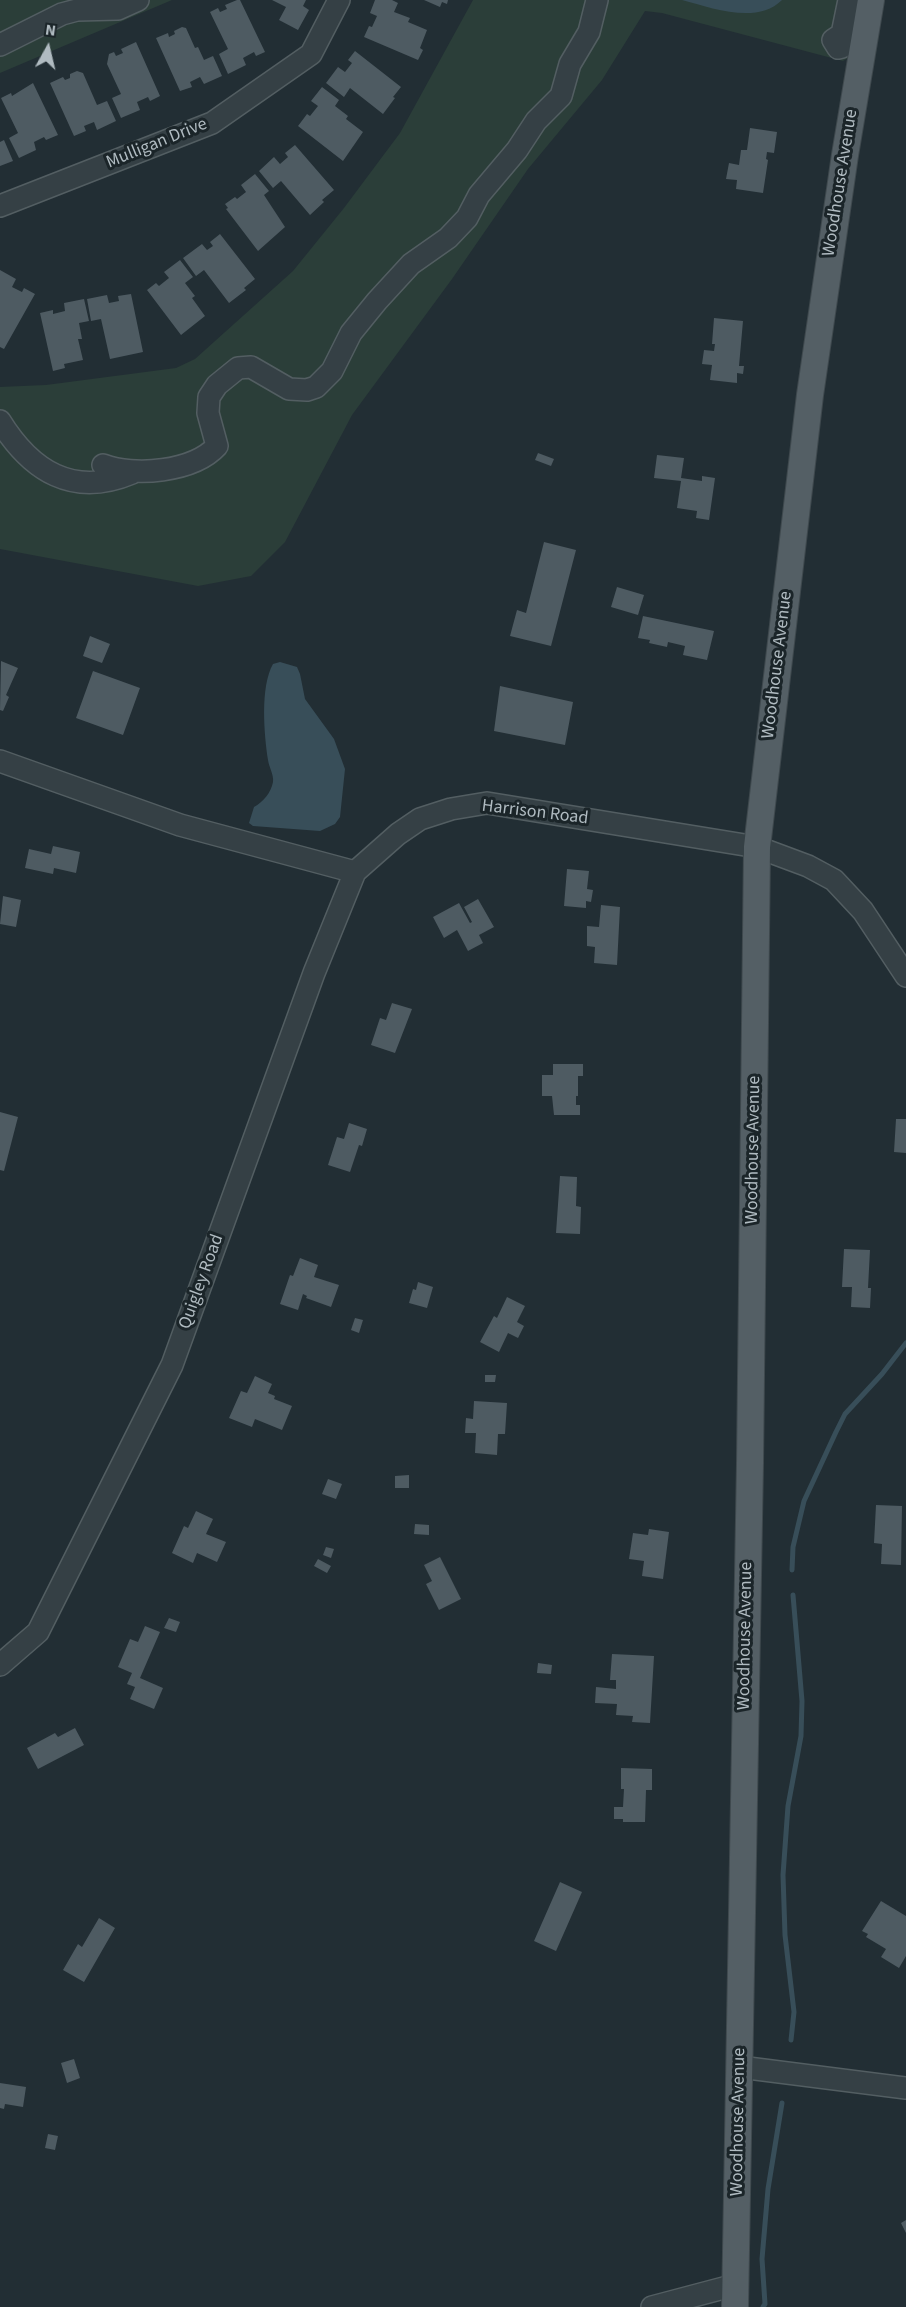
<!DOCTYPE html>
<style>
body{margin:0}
#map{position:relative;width:906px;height:2307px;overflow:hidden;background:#222e34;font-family:"Source Sans 3",sans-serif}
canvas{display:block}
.north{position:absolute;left:18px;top:18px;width:60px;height:60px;-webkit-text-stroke:4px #1b2529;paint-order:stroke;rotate:8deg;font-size:16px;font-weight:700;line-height:24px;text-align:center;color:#b0bbc1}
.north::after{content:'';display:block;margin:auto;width:21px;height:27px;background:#b0bbc1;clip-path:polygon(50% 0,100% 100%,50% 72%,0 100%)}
</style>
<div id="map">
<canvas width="906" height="2307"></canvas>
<div class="north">N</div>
</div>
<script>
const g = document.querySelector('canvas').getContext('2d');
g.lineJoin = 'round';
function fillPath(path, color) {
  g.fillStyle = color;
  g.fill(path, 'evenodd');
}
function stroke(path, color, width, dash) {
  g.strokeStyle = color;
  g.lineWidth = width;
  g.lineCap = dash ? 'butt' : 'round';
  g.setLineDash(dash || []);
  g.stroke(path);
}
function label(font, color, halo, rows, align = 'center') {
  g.font = font + ' "Source Sans 3",sans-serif';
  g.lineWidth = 6;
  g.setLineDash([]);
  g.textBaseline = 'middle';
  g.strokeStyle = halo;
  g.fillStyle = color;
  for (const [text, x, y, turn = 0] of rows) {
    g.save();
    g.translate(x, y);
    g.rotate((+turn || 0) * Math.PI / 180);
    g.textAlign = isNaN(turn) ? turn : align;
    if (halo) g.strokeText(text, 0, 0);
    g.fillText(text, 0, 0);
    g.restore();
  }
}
const green = new Path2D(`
 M0,0H172L0,73Z
 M473,0H857L848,58L843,61L662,13L645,11L602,80L528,169L452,279L352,415L285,542L251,576L198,586L0,549V387L46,385L176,368L195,359L293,271L344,208L400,133Z`);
const water = new Path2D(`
 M682,0H782C757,25 712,8 682,0Z
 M280,662L297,667L300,674L305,699L334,739L345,769L340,817L335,824L320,831L253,826L249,823L254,807C263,802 271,793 273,782C274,775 269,767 268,760C264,734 260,687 273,664Z`);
const stream = new Path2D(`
 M792,1570L793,1547L804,1501L836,1432L845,1414L882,1374L906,1343
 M791,2040L794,2012L785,1935L783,1875L788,1806L801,1736L802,1701L793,1595
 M763,2307L765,2304L762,2259L768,2189L782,2103`);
const building = new Path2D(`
 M237,0H240L265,52L256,56L254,52L243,58L246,65L228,74L219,54L228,49L210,12L218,8L220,12L227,9L225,5Z
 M272,0H306L303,6L309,10L298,30L279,20L286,7Z
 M375,0H392L398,3L394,12L410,18L408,22L427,30L420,48L423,50L418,60L364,37L369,26L372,27L377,16L370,13Z
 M424,0H448L447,4L442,2L440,7Z
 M182,27L186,28L195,48L198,47L204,60L213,56L222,76L204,84L200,77L190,82L192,87L180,91L156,38L168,33L169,37L175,34L174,31Z
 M136,42L160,96L150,101L148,97L137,102L140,110L121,118L112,98L121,94L107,64L109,54L114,52L116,56L123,53L121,49Z
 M355,51L401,87L393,97L395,98L383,114L350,88L344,97L326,83L338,67L345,72L352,63L348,60Z
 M77,71L83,73L97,105L107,101L116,121L97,130L94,122L84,126L86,131L74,136L50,83L63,77L65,80L70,78V74Z
 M33,83L58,135L46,140L44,137L34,142L36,150L19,158L9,138L18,133L1,98L11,93L12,96Z
 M322,87L339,100L335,106L348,116L346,119L363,132L343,161L298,126L307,114L310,116L318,106L311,101Z
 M750,128L777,132L774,153L767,152L766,159L768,160L763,193L736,189L737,180L726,179L729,163L739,165L741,150H747Z
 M4,140L13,161L0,166V142Z
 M295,145L334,190L322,200L324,202L310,215L281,181L273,188L259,171L274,157L280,164L288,157L285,153Z
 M255,174L269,191L264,195L285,227L258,251L226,209L228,208L225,204L235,197L237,199L246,192L241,185Z
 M220,234L255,279L244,288L246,290L229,303L204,270L196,276L183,258L202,244L207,250L213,246L210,242Z
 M180,260L193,277L185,283L195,296L192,298L205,316L181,335L147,290L156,283L159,286L169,278L164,272Z
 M0,270L16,279L12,287L22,292L24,288L35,294L4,349L0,347Z
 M131,294L143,352L110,359L101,319L91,321L87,299L107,295L109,303L119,301L118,296Z
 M84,299L89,321L79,323L82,339H78L83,360L64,364L65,368L53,371L40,313L53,310V314L65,311L64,303Z
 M714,318L743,321L739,366H744L743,374L737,373V383L710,380L712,365L702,364L704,350L714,351L715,344H712Z
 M538,453L554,459L551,466L535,460Z
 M657,455L684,458L681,478L702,481V476L715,478L709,520L696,518L697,511L677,508L681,481L654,478Z
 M544,542L576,550L551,646L510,636L517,610L526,613Z
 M617,587L644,595L638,615L611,607Z
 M643,616L714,631L707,660L683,655L685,646L668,642L667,647L649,643L650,640L638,638Z
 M90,636L110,644L102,663L83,656Z
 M1,661L18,668L6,695L9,697L3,711L0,710Z
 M93,671L140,688L123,735L76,718Z
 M500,686L573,702L565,745L494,731Z
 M53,846L80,852L76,873L54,868L53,874L25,868L29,849L51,854Z
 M567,869L589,871L587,889L593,890L591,902L586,901V908L564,906Z
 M3,896L21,900L16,927L0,924Z
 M478,899L494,927L479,935L483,943L468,951L457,930L444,938L433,917L459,903L470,923L472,922L464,907Z
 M601,905L620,907L617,965L594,963L595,947L587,946V926L599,927Z
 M392,1003L412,1009L395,1053L371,1045L380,1018L386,1020Z
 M553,1064H583V1076H578V1096H576V1105H580V1115H554L552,1096H542V1075H553Z
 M0,1112L18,1117L4,1171L0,1170Z
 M896,1119H906V1153L894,1152Z
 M349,1123L367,1129L362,1146L359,1145L350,1172L328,1165L337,1137L344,1139Z
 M560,1176L577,1177L576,1206L581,1207L580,1234L556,1233Z
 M844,1249L870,1250L868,1288H871L870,1308L851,1307L852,1287H842Z
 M300,1258L318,1265L314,1277L339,1285L331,1307L306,1298L307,1296L303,1294L298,1310L280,1304L290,1275L293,1276Z
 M418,1282L433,1287L427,1308L409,1303L413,1289L416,1290Z
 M507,1297L525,1306L517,1322L524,1326L518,1338L508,1333L499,1352L480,1342L494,1316L497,1318Z
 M355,1318L363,1320L359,1333L351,1330Z
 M485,1375H496L495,1382H485Z
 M255,1376L272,1384L268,1393L275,1396L274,1399L292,1406L282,1430L255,1419L252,1427L229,1418L241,1391L247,1393Z
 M474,1401L507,1403L505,1434H498L497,1455L475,1453L476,1433H465L466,1418L473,1419Z
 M409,1475V1488H395V1476Z
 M328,1479L342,1484L336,1499L322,1494Z
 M876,1505L902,1506L901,1565L881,1564L882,1544L874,1543Z
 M196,1511L213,1519L206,1534L226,1542L217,1562L197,1553L193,1563L172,1553L184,1526L188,1528Z
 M415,1524L429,1525V1535L414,1534Z
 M649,1529L669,1532L663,1579L642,1576L644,1561L629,1559L633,1533L648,1535Z
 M326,1547L334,1549L331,1558L323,1555Z
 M440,1557L461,1599L439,1610L426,1584L432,1581L424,1565Z
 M318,1559L331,1566L327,1573L314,1566Z
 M169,1618L180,1622L176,1632L164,1628Z
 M145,1626L160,1632L140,1678L163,1688L154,1709L130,1699L135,1687L127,1684L132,1673L118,1667L130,1639L138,1642Z
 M612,1654L654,1656L650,1723L632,1722L633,1716L616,1715L617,1704L595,1703L596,1687L616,1689V1680H610Z
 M538,1663L552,1665L551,1674L537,1673Z
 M75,1728L84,1745L38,1769L27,1748L55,1733L58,1737Z
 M621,1768L652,1769V1790H646L645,1822H623V1819H614V1807H623L624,1789H621Z
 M560,1882L582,1892L556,1951L534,1941Z
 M881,1901L906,1916V1956L899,1968L881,1957L886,1949L866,1937L868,1934L862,1931Z
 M99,1918L115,1928L84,1982L63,1970L78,1944L82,1947Z
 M74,2059L80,2078L67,2083L61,2063Z
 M0,2083L26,2087L23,2107L5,2104L4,2109L0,2108Z
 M48,2134L58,2136L55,2150L45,2148Z
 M906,2220V2233L901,2223Z`);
const minor = new Path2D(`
 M842,34L833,40L838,48L842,47L843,43L842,34L849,0
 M0,45L62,14L77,10L118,9L138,0
 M0,206L212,123L311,54L339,0
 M0,421C31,471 73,498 132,473
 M103,465C134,477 193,472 217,446L208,413L209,397L217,385L238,368L251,367L289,389L307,390L316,387L332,371L351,333L377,301L411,264L448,238L467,218L479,195L517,150L536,121L561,96L570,64L589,32L597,0
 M0,761L180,825L355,872
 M0,1665L38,1632L172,1365L314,973L355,872L398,834L420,819L451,809L487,803L757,847L808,866L834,880L863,911L906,976
 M740,2067L906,2088
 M652,2307L735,2285`);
const major = new Path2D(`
 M735,2307L750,1463L757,847L810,395L845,155L871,0`);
const streetNames = [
 ["Mulligan Drive",157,144,-22],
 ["Woodhouse Avenue",841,183,-81],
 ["Woodhouse Avenue",778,665,-83],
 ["Harrison Road",535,813,7],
 ["Woodhouse Avenue",754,1150,-89],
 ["Quigley Road",202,1282,-70],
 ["Woodhouse Avenue",746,1636,-89],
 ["Woodhouse Avenue",739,2122,-89]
];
fillPath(green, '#2b3e39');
fillPath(water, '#384e59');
stroke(stream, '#384e59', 5);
fillPath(building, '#4e5b62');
stroke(minor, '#535e62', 24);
stroke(major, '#3f494e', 28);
stroke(minor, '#354045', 21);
stroke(major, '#545f65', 26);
label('18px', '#b0bbc1', '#1b2529', streetNames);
</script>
